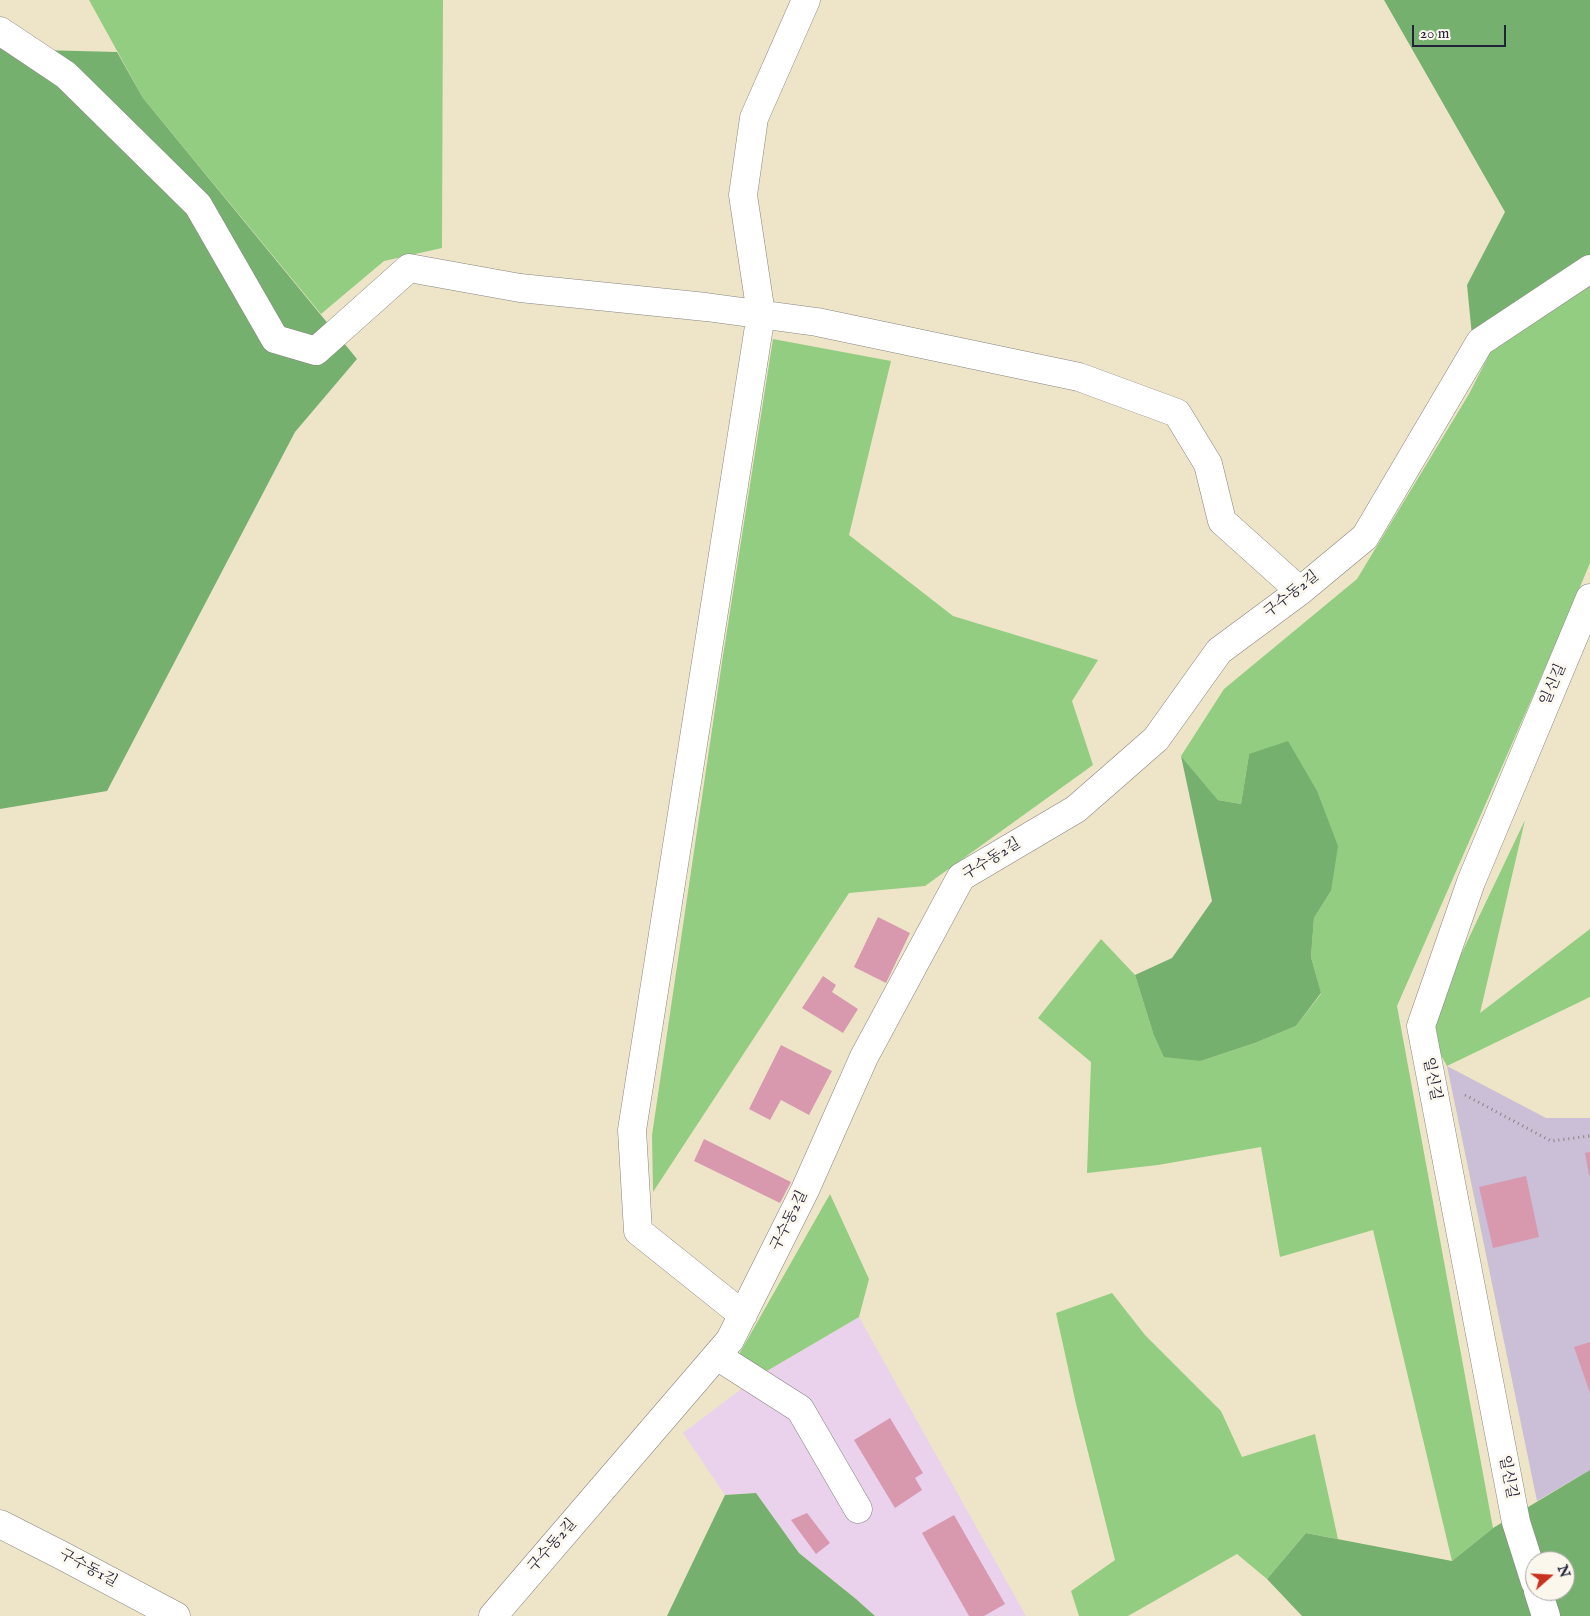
<!DOCTYPE html>
<meta charset="utf-8">
<style>
body{margin:0}
#map{position:relative;width:1590px;height:1616px;overflow:hidden;background:#eee5c8;font-family:"IM FELL English",serif}
canvas{display:block}
.north{position:absolute;left:1525px;top:1551px;width:50px;height:50px;box-sizing:border-box;background:#fbf7ec;border:1px solid #a4a2a5;border-radius:50%;rotate:71deg;font-size:14px;font-weight:700;line-height:20px;text-align:center;color:#22223b}
.north::after{content:'';display:block;margin:auto;width:18px;height:22px;background:#c8321e;clip-path:polygon(50% 0,100% 100%,50% 72%,0 100%)}
.scale{position:absolute;left:1412px;top:25px;width:94px;height:22px;box-sizing:border-box;border:2px solid #22223b;border-top:0;padding-left:6px;font-size:15px;line-height:18px;white-space:nowrap;color:#22223b;-webkit-text-stroke:4px #fbf7ec;paint-order:stroke}
</style>
<div id="map">
<canvas width="1590" height="1616"></canvas>
<div class="north">N</div>
<div class="scale">20 m</div>
</div>
<script>
const g = document.querySelector('canvas').getContext('2d');
g.lineJoin = 'round';
function fillPath(path, color) {
  g.fillStyle = color;
  g.fill(path, 'evenodd');
}
function stroke(path, color, width, dash) {
  g.strokeStyle = color;
  g.lineWidth = width;
  g.lineCap = dash ? 'butt' : 'round';
  g.setLineDash(dash || []);
  g.stroke(path);
}
function label(font, color, halo, rows, align = 'center') {
  g.font = font + ' "IM FELL English","Noto Serif KR",serif';
  g.lineWidth = 5;
  g.setLineDash([]);
  g.textBaseline = 'middle';
  g.strokeStyle = halo;
  g.fillStyle = color;
  for (const [text, x, y, turn = 0] of rows) {
    g.save();
    g.translate(x, y);
    g.rotate((+turn || 0) * Math.PI / 180);
    g.textAlign = isNaN(turn) ? turn : align;
    if (halo) g.strokeText(text, 0, 0);
    g.fillText(text, 0, 0);
    g.restore();
  }
}
const built = new Path2D(`
 M859,1317L1026,1616H875L856,1599L799,1553L756,1493L725,1495L683,1433L760,1375Z`);
const industrial = new Path2D(`
 M1447,1066L1546,1118H1590V1470L1537,1501Z`);
const green = new Path2D(`
 M89,0H443L442,248L384,261L321,314L143,98Z
 M1590,283V563L1564,625L1397,1006L1493,1528L1452,1561L1373,1230L1280,1257L1261,1147L1158,1165L1087,1173L1091,1062L1038,1018L1101,939L1135,975L1153,1033L1201,1061L1255,1043L1296,1026L1321,994L1311,957L1314,918L1331,891L1249,754L1241,804L1218,800L1181,756L1224,689L1357,579L1469,394L1493,347Z
 M773,339L891,361L849,535L953,616L1098,660L1072,701L1093,765L925,886L849,893L653,1192L652,1135L722,662Z
 M1525,820L1480,1013L1590,929V997L1447,1066L1426,1028Z
 M830,1194L869,1279L859,1317L760,1375L738,1356Z
 M1112,1293L1145,1335L1221,1411L1242,1457L1315,1434L1338,1539L1306,1533L1267,1579L1237,1554L1128,1616H1079L1071,1591L1115,1560L1076,1404L1056,1313Z`);
const forest = new Path2D(`
 M1384,0H1590V256L1472,336L1467,285L1505,212Z
 M0,49L117,52L143,98L357,359L295,432L107,791L0,809Z
 M1288,741L1317,791L1338,846L1331,891L1314,918L1311,957L1321,993L1296,1026L1255,1043L1201,1061L1164,1057L1153,1033L1135,975L1172,958L1212,901L1181,756L1218,800L1241,804L1249,754Z
 M1590,1470V1616H1302L1267,1579L1306,1533L1452,1561L1493,1528ZM1535,1561H1565V1591H1535Z
 M756,1493L799,1553L856,1599L875,1616H667L725,1495Z`);
const building = new Path2D(`
 M878,917L910,933L886,983L854,967Z
 M823,976L836,985L832,992L858,1009L843,1033L802,1008Z
 M781,1045L832,1071L809,1115L781,1100L770,1120L749,1109Z
 M704,1139L791,1182L780,1203L694,1161Z
 M1590,1152V1175H1589L1585,1153Z
 M1526,1176L1539,1237L1493,1248L1479,1187Z
 M1590,1342V1393L1574,1347Z
 M890,1418L923,1473L915,1478L922,1490L895,1508L854,1440Z
 M807,1513L830,1543L816,1554L791,1520Z
 M954,1515L1005,1604L984,1616H969L922,1533Z`);
const path = new Path2D(`
 M1465,1095L1551,1141L1590,1136`);
const minor = new Path2D(`
 M0,31L66,75L198,205L275,339L316,351L409,268L520,288L706,307L817,322L1079,377L1177,413L1208,464L1222,521L1300,591
 M743,1315L638,1231L632,1130L761,314L743,195L754,118L806,0
 M717,1356L800,1409L858,1509
 M0,1524L61,1555L176,1616
 M1535,1582L1516,1522L1421,1026L1471,882L1590,598
 M1538,1591L1546,1616
 M493,1616L730,1340L805,1190L864,1057L961,877L1076,809L1156,739L1219,651L1300,591L1365,537L1480,342L1590,269`);
const streetNames = [
 ["구수동2길",1292,595,-38],
 ["일신길",1554,685,-67],
 ["구수동2길",992,860,-32],
 ["일신길",1431,1079,79],
 ["구수동2길",790,1221,-64],
 ["일신길",1507,1477,79],
 ["구수동2길",553,1546,-49],
 ["구수동1길",88,1569,28]
];
fillPath(built, '#ead1ec');
fillPath(industrial, '#cabfd6');
fillPath(green, '#93cd81');
fillPath(forest, '#76b06f');
fillPath(building, '#d899af');
stroke(minor, '#888482', 29);
stroke(path, '#888482', 3, [1, 4]);
stroke(minor, '#fff', 28);
label('15px', '#22223b', '#fbf7ec', streetNames);
</script>
